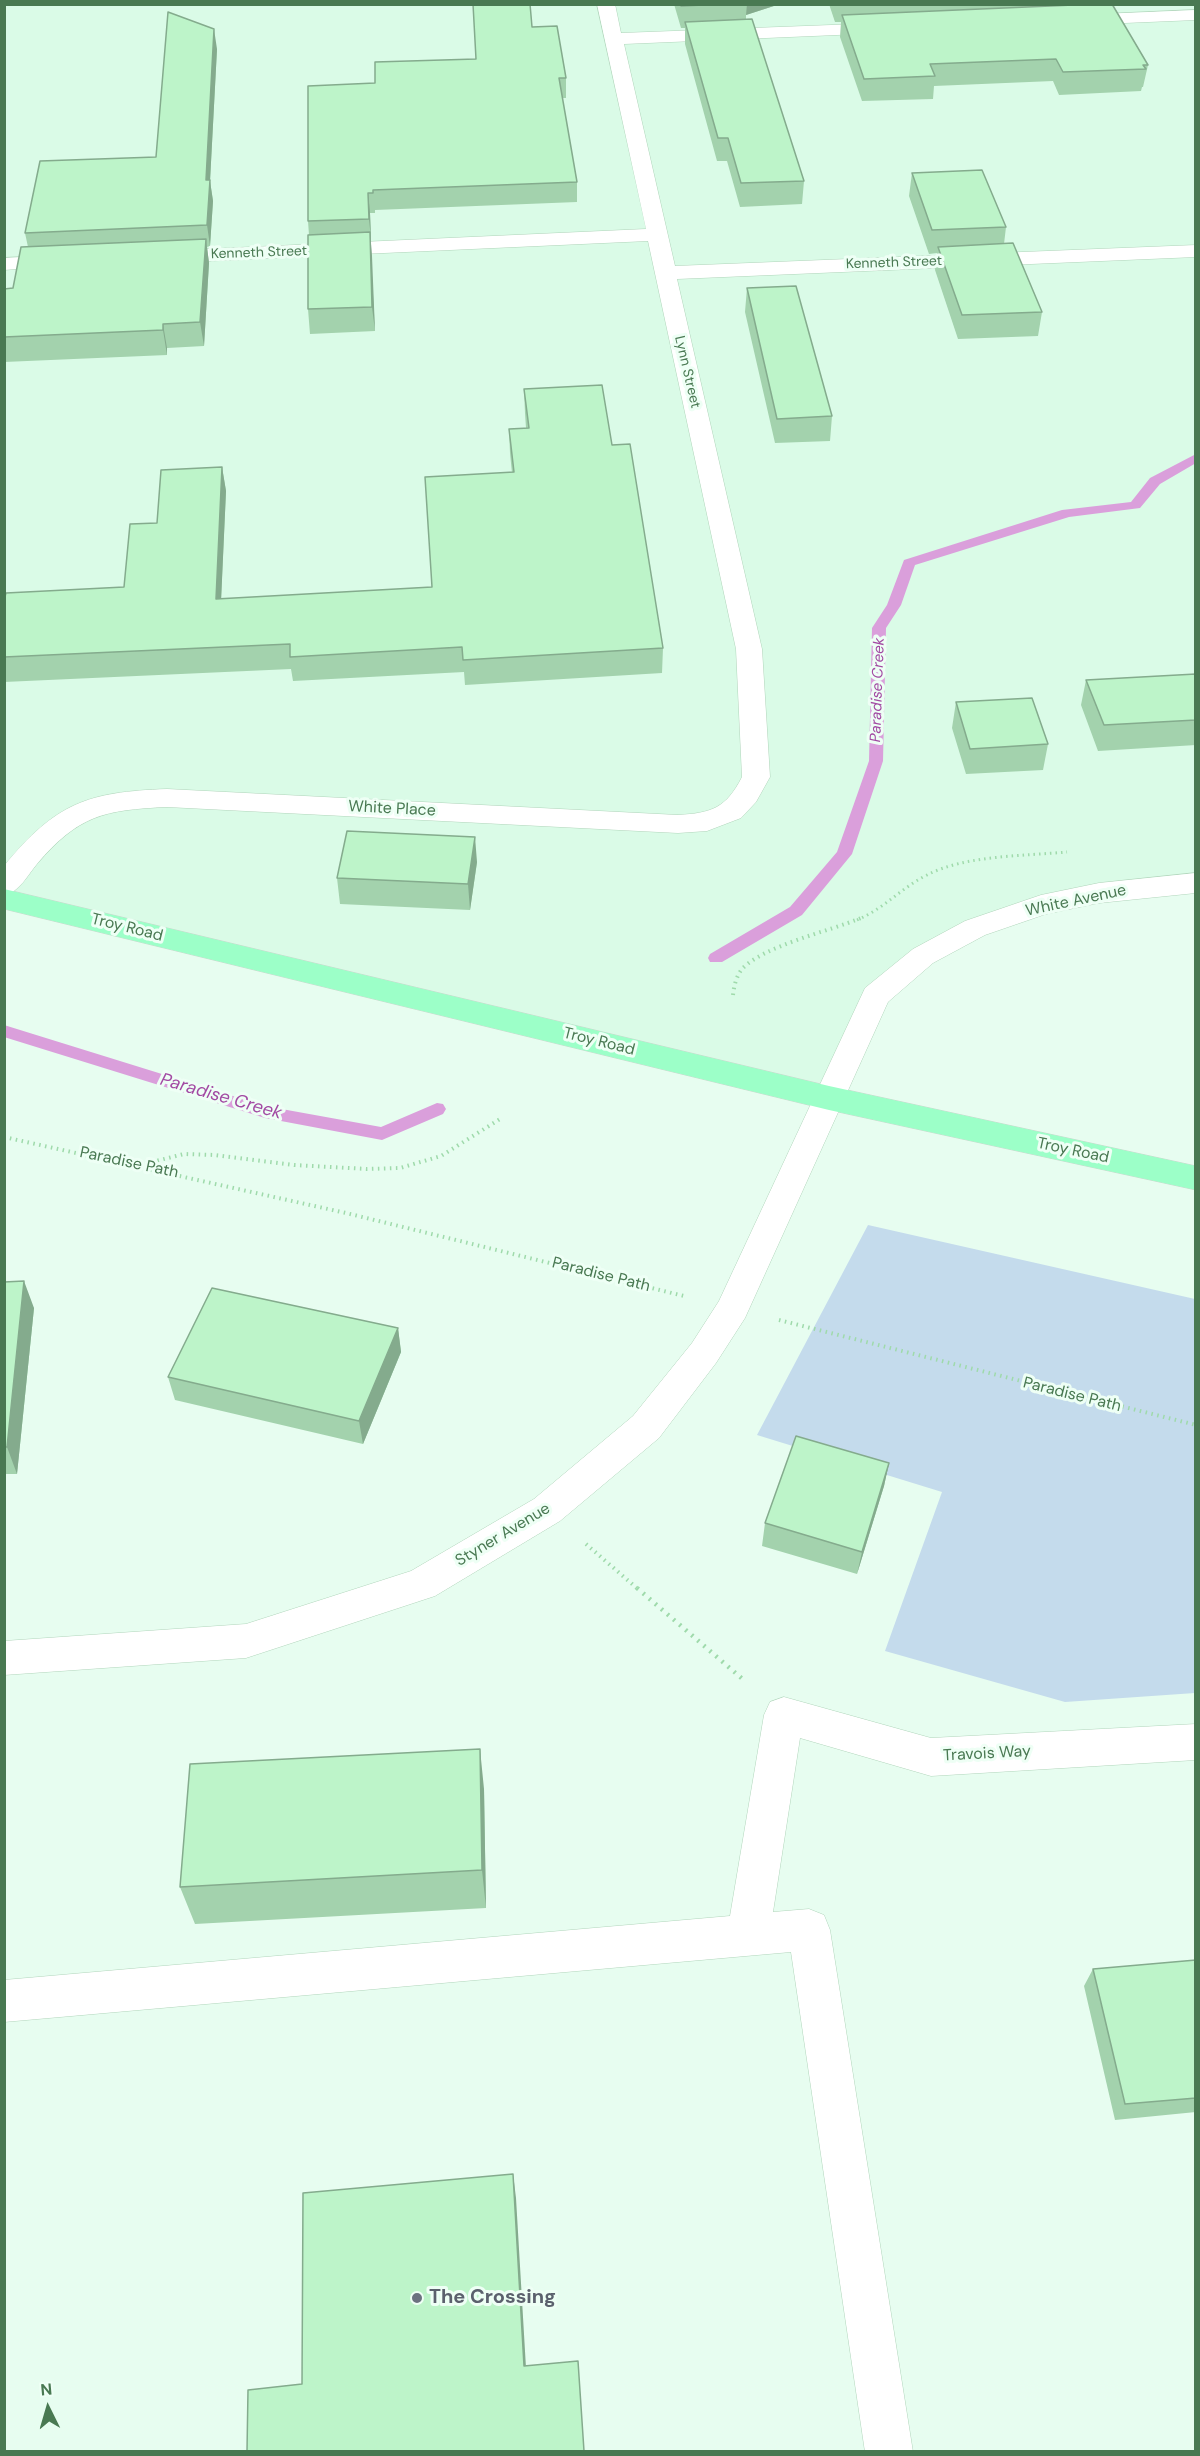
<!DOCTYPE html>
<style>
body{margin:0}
#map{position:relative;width:1200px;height:2456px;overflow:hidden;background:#e7fdf0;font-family:"DM Sans",sans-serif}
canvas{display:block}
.frame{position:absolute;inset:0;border:6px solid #497952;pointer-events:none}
.north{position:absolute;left:18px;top:2378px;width:60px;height:60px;-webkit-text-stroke:4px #eefff5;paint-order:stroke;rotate:355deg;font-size:16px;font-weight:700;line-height:24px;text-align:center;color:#497952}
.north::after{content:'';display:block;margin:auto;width:21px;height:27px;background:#497952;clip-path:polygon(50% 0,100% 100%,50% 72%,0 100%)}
</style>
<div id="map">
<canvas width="1200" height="2456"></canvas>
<div class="frame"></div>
<div class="north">N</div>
</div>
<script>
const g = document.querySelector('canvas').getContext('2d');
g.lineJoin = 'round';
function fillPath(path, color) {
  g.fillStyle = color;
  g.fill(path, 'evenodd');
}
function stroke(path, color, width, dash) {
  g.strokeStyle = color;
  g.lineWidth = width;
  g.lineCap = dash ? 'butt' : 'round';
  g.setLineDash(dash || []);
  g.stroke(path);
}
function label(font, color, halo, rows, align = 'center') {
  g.font = font + ' "DM Sans",sans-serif';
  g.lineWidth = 6;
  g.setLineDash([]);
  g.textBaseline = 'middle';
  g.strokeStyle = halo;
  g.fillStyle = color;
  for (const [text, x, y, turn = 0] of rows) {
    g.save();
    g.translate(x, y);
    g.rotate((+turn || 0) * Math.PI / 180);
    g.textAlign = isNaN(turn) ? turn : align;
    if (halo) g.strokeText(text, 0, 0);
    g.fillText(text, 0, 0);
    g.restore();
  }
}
const residential = new Path2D(`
 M5,5H1195V883L975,928L876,996L829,1098L5,899Z`);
const green = new Path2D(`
 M868,1225L1195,1299V1693L1065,1702L885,1651L942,1492L757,1435Z`);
const stream = new Path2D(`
 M1196,454V463L1160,484L1140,508L1069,517L915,565L901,605L886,628L883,761L852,854L802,915L722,962H710L708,958L710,954L790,907L837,852L869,761L872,628L887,605L904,560L1062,510L1131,502L1150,478Z
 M4,1025L265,1106L381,1127L437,1103L443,1104L446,1109L443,1114L382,1140L265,1118L4,1037Z`);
const pathFar2 = new Path2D(`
 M857,920C885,908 901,888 927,875C965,855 1025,856 1067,852`);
const pathFar1 = new Path2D(`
 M733,995C734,986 736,977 742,969C763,946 830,931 861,918
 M4,1137L346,1213L684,1296
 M140,1165L184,1154L215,1155L294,1165L367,1169L400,1168L441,1156L500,1119
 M779,1320L1196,1425
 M586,1544L639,1590`);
const path = new Path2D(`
 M637,1588L746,1682`);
const minor = new Path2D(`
 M597,4H615L621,33L884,23L890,24L893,28L890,32L884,33L624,44L675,266L1196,245V257L677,279L762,649L770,777L756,802L741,818L707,831L678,833L167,807C104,810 79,815 37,864C27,876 20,891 4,896V866C56,803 87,792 167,789L678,815C712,813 726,808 742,777L736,649L648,241L164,263L157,261L154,257L157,253L164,251L646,229Z
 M1196,10V20L1077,25L1071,24L1068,20L1071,16L1077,15Z
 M62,255L69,257L72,261L69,265L4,270V258Z
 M1196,873V893L1099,903L1046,914L985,935L933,963L888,1002L745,1318L716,1363L659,1438L560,1521L435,1596L246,1658L4,1675V1641L246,1624L411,1571L534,1499L633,1416L692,1343L719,1301L865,988L913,949L965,921L1041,895L1099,883Z
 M784,1697L931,1738L1196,1724V1760L931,1776L800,1738L773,1912L809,1909L824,1915L830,1930L913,2452H865L791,1952L4,2022V1980L730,1916L764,1715L770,1702Z`);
const major = new Path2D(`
 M4,889L829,1086L1196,1166V1190L829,1110L4,909Z`);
const wall = new Path2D(`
 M674,4H780L746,15V19L804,181L802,204L740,207L727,161H717L685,44V28H681Z
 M829,4H1112L1148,65L1143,87H1142L1141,91L1059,95L1053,81L934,86L933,99L862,101L840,37L841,22H835Z
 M532,27L566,78V98H562L577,182V202L375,210V213H370L371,239H370L375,331L310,334L308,309L309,235L308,221L375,83L475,59Z
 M217,49L210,181L213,201L210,246L207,247L209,263L204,346L167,348V355L4,362V289L13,288L28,247L25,233L156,157Z
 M912,173L1006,227L1004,244L1042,312L1038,336L958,339L935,270L937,253L929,254L909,196Z
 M747,288L832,416L830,441L775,443L745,312Z
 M524,389L612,445L663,648L662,673L465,685L464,672L293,681L291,669L4,682V600L124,587L157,523L222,467L226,491L221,599L432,587L512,473L510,453L509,429L526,428L525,413Z
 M1196,674V745L1098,751L1081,705L1086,680Z
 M956,702L1048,744L1043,770L966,774L952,728Z
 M477,862L470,910L340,904L337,878Z
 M4,1282L34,1308L17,1474H4Z
 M398,1328L401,1352L363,1444L175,1400L168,1377Z
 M889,1463L884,1486L857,1574L762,1546L765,1523Z
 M484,1789L486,1908L195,1924L180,1887Z
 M1196,1960V2112L1115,2120L1084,1986L1093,1969Z`);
const shadedWall = new Path2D(`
 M747,4H780L746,15Z
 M214,29L217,49L210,181L213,201L210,246L207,225L206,180Z
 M368,193L370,213L371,239L369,219Z
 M370,232L372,256L375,331L372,307Z
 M206,239L209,263L204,346L200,322Z
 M163,324L167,348V355L163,330Z
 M222,467L226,491L220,624L216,599Z
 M475,837L477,862L470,910L468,884Z
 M24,1281L34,1308L17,1474L7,1447Z
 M398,1328L401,1352L363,1444L359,1421Z
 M889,1463L884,1486L857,1574L862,1552Z
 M480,1749L484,1789L486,1908L482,1870Z
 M513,2174L516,2198L527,2385L524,2366Z`);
const building = new Path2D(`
 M473,4H530L532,27L557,26L566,78H559L577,182L373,190V193H368L369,219L308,221V86L375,83V62L476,59Z
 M681,4H727L681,6Z
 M1097,4H1112L1148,65H1143L1146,69L1063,72L1056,59L930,64L935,76L864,79L842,15Z
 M168,12L214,29L206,180H210L207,225L25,233L40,161L156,157Z
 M752,19L804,181L741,183L728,138H718L685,22Z
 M982,170L1006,227L932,230L912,173Z
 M370,232L372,307L308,309V235Z
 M206,239L200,322L163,324V330L4,337V289L13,288L21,247Z
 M1013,243L1042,312L962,315L938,247Z
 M796,286L832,416L777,419L747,288Z
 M602,385L612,445L630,444L663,648L463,660L462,647L290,657V644L4,657V600L6,593L124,587L130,524L157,523L161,470L222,467L216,599L432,587L425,477L514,472L509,429L529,428L524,389Z
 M1196,674V720L1104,725L1086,680Z
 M1032,698L1048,744L970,749L956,702Z
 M347,831L475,837L468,884L337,878Z
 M24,1281L7,1447H4V1282Z
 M212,1288L398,1328L359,1421L168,1377Z
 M796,1436L889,1463L862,1552L765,1523Z
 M480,1749L482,1870L180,1887L190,1764Z
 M1196,1960V2098L1125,2104L1093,1969Z
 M513,2174L524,2366L578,2361L584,2451H247L248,2390L302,2384L303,2193Z`);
const markers = [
 [417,2298,6,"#6b7280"]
];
const farStreetnames = [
 ["Kenneth Street",259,253,-2],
 ["Kenneth Street",894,263,-2],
 ["Lynn Street",687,372,77]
];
const farWaternames = [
 ["Paradise Creek",878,690,-88]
];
const streetNames = [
 ["White Place",392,809,3],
 ["White Avenue",1076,901,-12],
 ["Troy Road",127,928,14],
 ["Troy Road",599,1042,14],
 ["Troy Road",1073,1151,12],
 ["Paradise Path",129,1163,12],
 ["Paradise Path",601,1275,14],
 ["Paradise Path",1072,1395,14],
 ["Styner Avenue",503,1535,-31],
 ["Travois Way",987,1754,-3]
];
const waterNames = [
 ["Paradise Creek",221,1097,16]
];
const nearWorshipnames = [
 ["The Crossing",429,2298]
];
fillPath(residential, '#dafbe7');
fillPath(green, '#c4dbec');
fillPath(stream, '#da9fdb');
stroke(minor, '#b1d5bb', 1);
stroke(major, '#ccd9cf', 1);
stroke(pathFar2, '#9fdaab', 3, [1.5, 4]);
stroke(pathFar1, '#9fdaab', 4, [1.5, 4.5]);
stroke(path, '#9fdaab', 4.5, [2, 6]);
fillPath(minor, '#fff');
fillPath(major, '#9cffc8');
fillPath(wall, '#a3d2ad');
fillPath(shadedWall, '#84ab8d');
fillPath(building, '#bdf4c9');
stroke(building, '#84ab8d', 1.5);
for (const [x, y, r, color] of markers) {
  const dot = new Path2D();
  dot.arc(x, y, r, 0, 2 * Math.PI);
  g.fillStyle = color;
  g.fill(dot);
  stroke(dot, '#eefff5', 2);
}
label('14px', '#497952', '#eefff5', farStreetnames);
label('italic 15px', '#a24aa3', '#eefff5', farWaternames);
label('16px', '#497952', '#eefff5', streetNames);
label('italic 18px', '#a24aa3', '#eefff5', waterNames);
label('bold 20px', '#5b616d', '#eefff5', nearWorshipnames, 'left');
</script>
